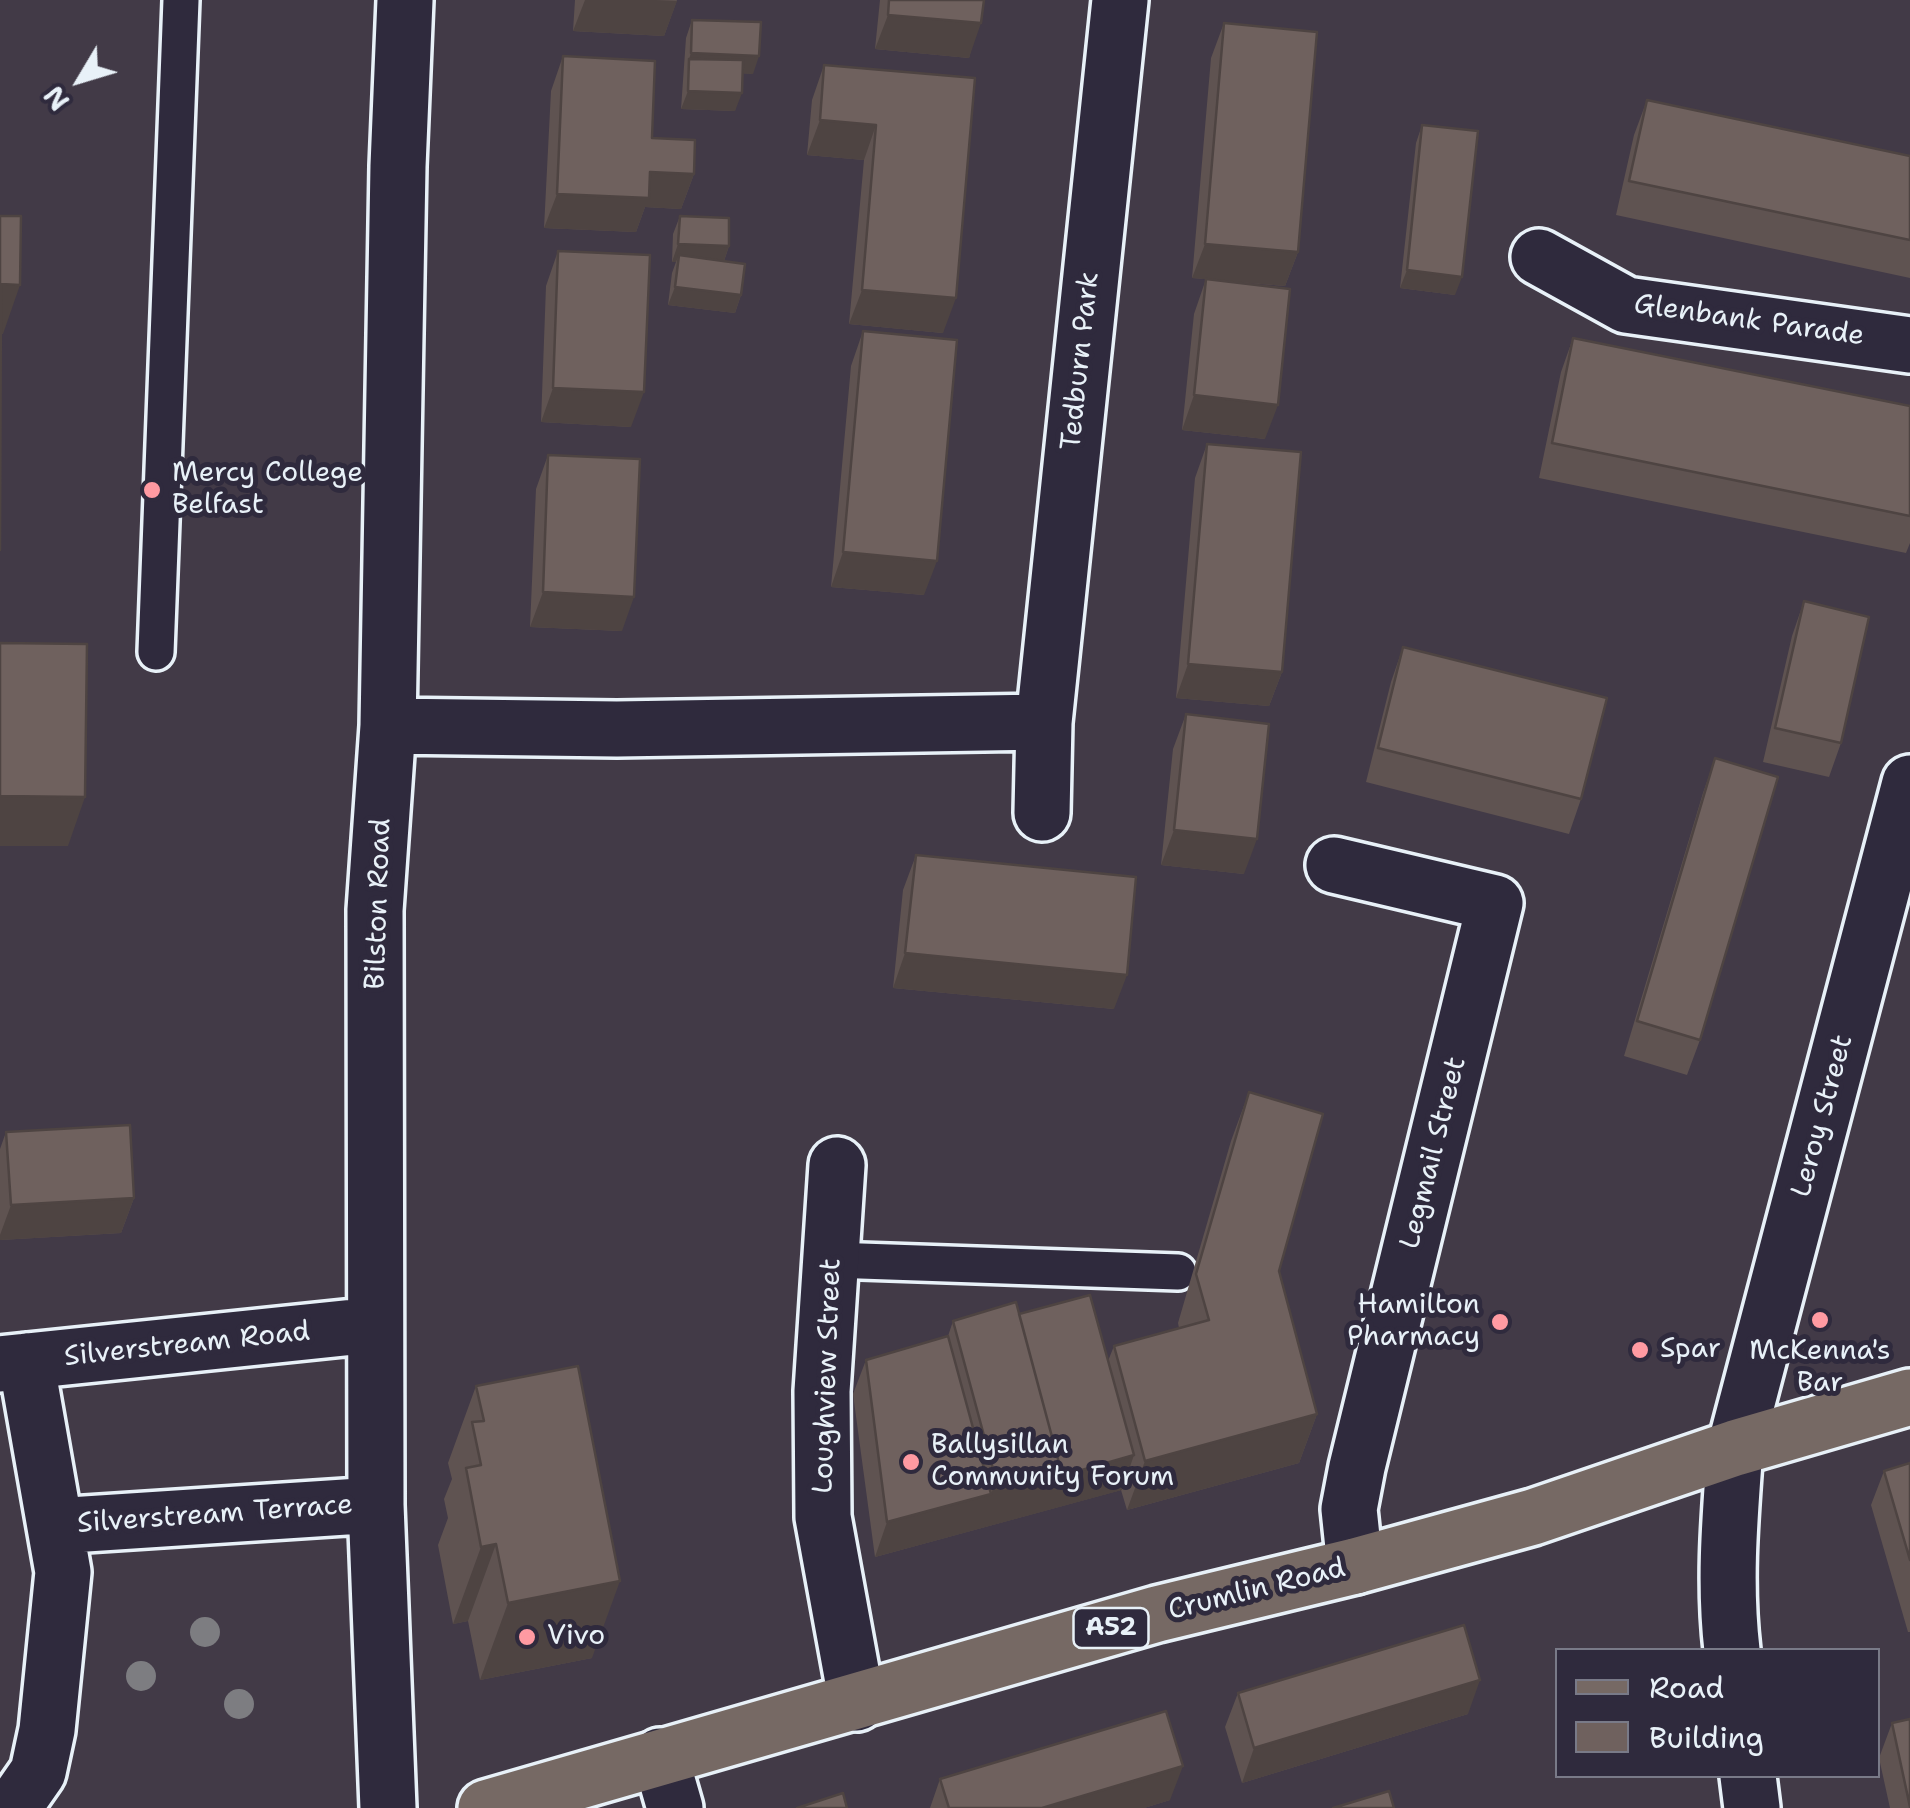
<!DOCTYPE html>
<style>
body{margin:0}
#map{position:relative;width:1910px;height:1808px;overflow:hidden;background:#423a47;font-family:"Shantell Sans",sans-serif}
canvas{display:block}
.legend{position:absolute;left:1555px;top:1648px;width:325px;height:130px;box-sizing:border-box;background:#2f2a3d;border:2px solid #797a88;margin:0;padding:12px 18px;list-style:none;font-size:30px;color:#e8f1f8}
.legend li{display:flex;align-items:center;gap:20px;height:50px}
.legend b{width:50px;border:2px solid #797a88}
.north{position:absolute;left:30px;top:30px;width:100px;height:100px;-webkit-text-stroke:8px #2f2a3d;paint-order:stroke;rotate:232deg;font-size:28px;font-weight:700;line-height:40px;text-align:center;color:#e8f1f8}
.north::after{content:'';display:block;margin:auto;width:35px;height:45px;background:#e8f1f8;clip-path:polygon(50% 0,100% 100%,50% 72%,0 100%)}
</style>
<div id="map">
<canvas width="1910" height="1808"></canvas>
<ul class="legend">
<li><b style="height:12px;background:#766964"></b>Road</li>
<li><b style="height:28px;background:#6f615e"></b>Building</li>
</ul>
<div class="north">N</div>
</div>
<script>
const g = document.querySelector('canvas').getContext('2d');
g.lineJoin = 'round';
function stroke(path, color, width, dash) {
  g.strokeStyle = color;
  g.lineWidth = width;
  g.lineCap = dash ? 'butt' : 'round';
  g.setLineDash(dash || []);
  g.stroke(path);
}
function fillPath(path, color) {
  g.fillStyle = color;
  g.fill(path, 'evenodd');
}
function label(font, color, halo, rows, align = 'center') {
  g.font = font + ' "Shantell Sans",sans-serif';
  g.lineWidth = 10;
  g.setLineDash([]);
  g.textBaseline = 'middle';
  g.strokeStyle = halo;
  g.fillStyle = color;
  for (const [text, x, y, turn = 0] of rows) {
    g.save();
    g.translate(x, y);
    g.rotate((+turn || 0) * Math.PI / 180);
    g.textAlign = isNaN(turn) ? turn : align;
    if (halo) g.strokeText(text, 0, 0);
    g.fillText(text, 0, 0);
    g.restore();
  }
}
const service = new Path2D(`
 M156,652L181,0
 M832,1260L1178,1272`);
const minor = new Path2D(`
 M1539,257L1626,305L1910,345
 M388,726L617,729L1044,722
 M1042,813L1044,722L1120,0
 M1334,865L1495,903L1357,1467L1349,1509L1355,1566
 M837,1165L822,1391L823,1517L857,1703
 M0,1364L373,1325
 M1735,1448L1910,783
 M55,1526L376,1505
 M660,1756L675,1808
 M13,1808L38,1772L47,1730L63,1572L26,1361
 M388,1808L376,1505L375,910L388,726L398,166L405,0`);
const tertiary = new Path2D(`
 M1732,1650C1724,1582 1730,1516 1735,1448
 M1748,1776L1752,1808`);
const primary = new Path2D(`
 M486,1808L1157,1614L1355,1566L1533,1517L1735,1448L1910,1397`);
const trees = [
 [205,1632],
 [141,1676],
 [239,1704]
];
const wall = new Path2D(`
 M575,0H677L664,36L573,31Z
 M880,0H984L969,58L875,49Z
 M692,20L753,74L742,73L735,111L681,109L686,38Z
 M1224,23L1298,252L1285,286L1210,280L1265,439L1182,430L1194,314L1206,279L1192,278L1211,58Z
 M563,56L652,138L694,174L681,209L645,207L636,232L544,228L551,91Z
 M824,65L975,78L943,333L849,324L864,160L807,155L812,100Z
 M1647,100L1910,156V278L1616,215L1634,135Z
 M1422,125L1455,295L1400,288L1416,143Z
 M680,216L729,246L724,261L741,295L735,313L668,305L672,273L676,262H672L673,234Z
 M558,251L631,427L541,422L546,286Z
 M863,331L924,595L831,587L851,366Z
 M1573,338L1910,406V543L1906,553L1539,478L1561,372Z
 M1207,444L1282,672L1269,706L1176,698L1195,478Z
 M548,455L622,631L530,627L536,489Z
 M1804,601L1841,743L1829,777L1763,762L1792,636Z
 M1403,647L1581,799L1569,834L1366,782L1391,682Z
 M1186,714L1244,874L1161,865L1173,749Z
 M1715,758L1700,1040L1687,1075L1624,1056L1703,793Z
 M916,855L1114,1009L893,988L903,890Z
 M1249,1092L1279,1271L1317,1414L1299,1463L1127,1510L1121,1490L875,1557L853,1394L866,1360L948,1336L953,1321L1019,1314L1108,1361L1114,1346L1179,1328L1178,1323L1231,1141Z
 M6,1132L134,1198L121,1233L0,1240V1149Z
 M476,1386L592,1658L480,1680L468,1621L453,1624L438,1545L448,1518L444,1499L452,1479L448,1463Z
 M1910,1463V1632H1908L1871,1505L1884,1471Z
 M1238,1693L1468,1714L1242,1783L1225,1727Z
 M1892,1723L1910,1808H1890L1879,1758Z
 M940,1779L1170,1800L1144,1808H930Z`);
const shadedWall = new Path2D(`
 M585,0H656L677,1L664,36L573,31Z
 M888,15L981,23L969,58L875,49Z
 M691,53L759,56L753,74L688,71L689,59Z
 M688,91L742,93L735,111L681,109Z
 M820,120L876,125L864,160L807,155Z
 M650,172L694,174L681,209L645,207L636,232L544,228L557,194Z
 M678,244L729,246L723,264L679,255L676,262H672Z
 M1205,244L1298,252L1285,286L1192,278Z
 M1407,270L1462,277L1455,295L1400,288Z
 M1,284L20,285L3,334H0Z
 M675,287L741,295L735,313L668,305Z
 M862,290L956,298L943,333L849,324Z
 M553,388L644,392L631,427L541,422Z
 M1194,395L1278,405L1265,439L1182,430Z
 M843,552L937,561L924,595L831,587Z
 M543,592L634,597L622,631L530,627Z
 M1188,664L1282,672L1269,706L1176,698Z
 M0,796L85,797L68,846H0Z
 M1174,830L1257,839L1244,874L1161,865Z
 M905,953L1127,975L1114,1009L893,988Z
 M134,1198L121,1233L0,1240V1235L11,1205Z
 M1317,1414L1299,1463L1127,1510L1145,1461Z
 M1134,1455L1122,1490L875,1557L887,1522L991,1494L996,1480L1059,1463Z
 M496,1544L468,1621L453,1624L481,1547Z
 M620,1581L592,1658L480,1680L508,1603Z
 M1480,1680L1468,1714L1242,1783L1254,1748Z
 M1183,1766L1170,1800L1144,1808H1042Z`);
const building = new Path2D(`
 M889,0H984L981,23L888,15Z
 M692,20L761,22L759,56L691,53Z
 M1224,23L1317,32L1298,252L1205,244Z
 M563,56L655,61L652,138L695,140L694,174L650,172L649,198L557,194Z
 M689,59L743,60L742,93L688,91Z
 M824,65L975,78L956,298L862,290L876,125L820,120Z
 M1647,100L1910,156V240L1629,181Z
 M1422,125L1478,131L1462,277L1407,270Z
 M0,216H21L20,285L1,284L0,550Z
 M680,216L729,218V246L678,244Z
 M558,251L650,255L644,392L553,388Z
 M679,255L745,264L741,295L675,287Z
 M1206,279L1290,289L1278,405L1194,395Z
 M863,331L957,340L937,561L843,552Z
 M1573,338L1910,406V516L1552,443Z
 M1207,444L1301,452L1282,672L1188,664Z
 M548,455L640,459L634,597L543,592Z
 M1804,601L1869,617L1841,743L1775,728Z
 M0,643L87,644L85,797L0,796Z
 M1403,647L1607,698L1581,799L1378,748Z
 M1186,714L1269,724L1257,839L1174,830Z
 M1715,758L1778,777L1700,1040L1637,1021Z
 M916,855L1136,877L1127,975L905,953Z
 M1249,1092L1323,1114L1279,1271L1317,1414L1145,1461L1114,1346L1209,1320L1196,1274Z
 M130,1125L134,1198L11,1205L6,1132Z
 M1090,1295L1134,1455L1054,1478L1059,1463L1019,1314Z
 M1016,1302L1059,1463L996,1480L953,1321Z
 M948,1336L991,1494L887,1522L866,1360Z
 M578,1366L620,1581L508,1603L496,1544L481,1547L466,1468L481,1465L472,1422L484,1421L476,1386Z
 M1910,1463V1560L1884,1471Z
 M1464,1625L1480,1680L1254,1748L1238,1693Z
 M1166,1711L1183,1766L1042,1808H949L940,1779Z
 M1910,1719V1807L1892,1723Z
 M1389,1791L1394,1808H1333Z
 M843,1793L847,1808H797Z`);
const markers = [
 [152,490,10,"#ff9aa2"],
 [1820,1320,10,"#ff9aa2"],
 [1500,1322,10,"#ff9aa2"],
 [1640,1350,10,"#ff9aa2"],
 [911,1462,10,"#ff9aa2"],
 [527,1637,10,"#ff9aa2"]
];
const shields = [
 [1111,1628,75]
];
const shieldNames = [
 ["A52",1111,1628]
];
const streetNames = [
 ["Glenbank Parade",1749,321,8],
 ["Tedburn Park",1081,361,-84],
 ["Bilston Road",379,904,-88],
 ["Leroy Street",1823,1116,-75],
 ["Legmail Street",1434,1153,-76],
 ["Silverstream Road",187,1345,-6],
 ["Loughview Street",828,1376,-88],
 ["Silverstream Terrace",215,1515,-4],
 ["Crumlin Road",1257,1590,-14]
];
const poiNames = [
 ["Mercy College",172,474],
 ["Belfast",172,506],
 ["Hamilton",1480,1306,"right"],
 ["Pharmacy",1480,1338,"right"],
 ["Spar",1660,1350],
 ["McKenna's",1820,1352,"center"],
 ["Bar",1820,1384,"center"],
 ["Ballysillan",931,1446],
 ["Community Forum",931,1478],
 ["Vivo",547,1637]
];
stroke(service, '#e8f1f8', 42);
stroke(minor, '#e8f1f8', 62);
stroke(tertiary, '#e8f1f8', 62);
stroke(primary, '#e8f1f8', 62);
stroke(service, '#2f2a3d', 35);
stroke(minor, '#2f2a3d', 55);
stroke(tertiary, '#2f2a3d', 55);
stroke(primary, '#766964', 55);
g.fillStyle = '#7d7d81';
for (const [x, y] of trees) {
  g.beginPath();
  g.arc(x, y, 15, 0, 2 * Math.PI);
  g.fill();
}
fillPath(wall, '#5f5351');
fillPath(shadedWall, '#4e4442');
fillPath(building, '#6f615e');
stroke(building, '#4e4442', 2.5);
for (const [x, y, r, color] of markers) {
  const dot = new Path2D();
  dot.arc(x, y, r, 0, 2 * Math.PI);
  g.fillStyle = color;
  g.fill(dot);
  stroke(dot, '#2f2a3d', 4);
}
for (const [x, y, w] of shields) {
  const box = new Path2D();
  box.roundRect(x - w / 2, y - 20, w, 40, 8);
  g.fillStyle = '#2f2a3d';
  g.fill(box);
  stroke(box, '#e8f1f8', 2.5);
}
label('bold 25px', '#e8f1f8', null, shieldNames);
label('28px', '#e8f1f8', '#2f2a3d', streetNames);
label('28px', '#e8f1f8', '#2f2a3d', poiNames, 'left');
</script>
